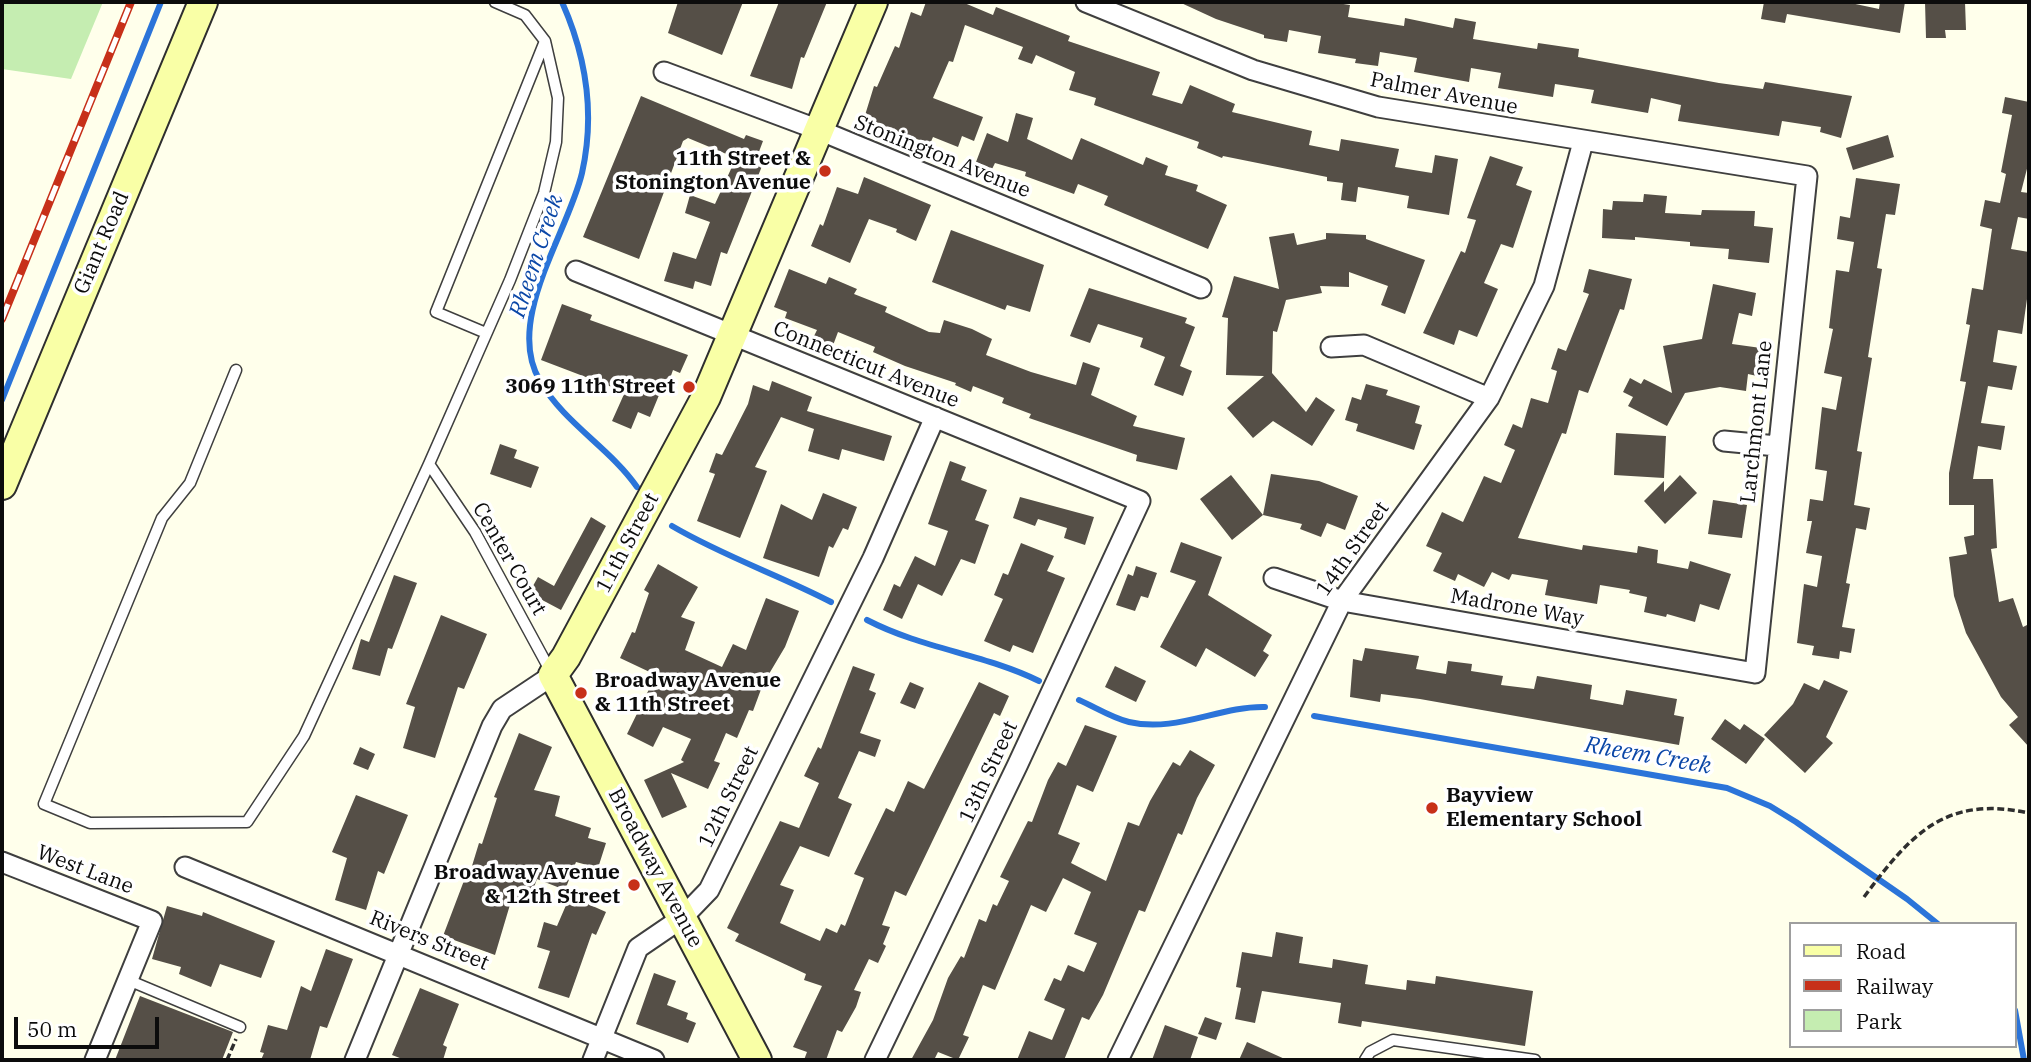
<!DOCTYPE html>
<style>
body{margin:0}
#map{position:relative;width:2031px;height:1062px;overflow:hidden;background:#ffffeb;font-family:"IBM Plex Serif",serif}
canvas{display:block}
.frame{position:absolute;inset:0;border:4px solid #0c0c0c;pointer-events:none}
.legend{position:absolute;left:1789px;top:922px;width:228px;height:126px;box-sizing:border-box;background:#fff;border:2px solid #9e9e9e;margin:0;padding:9px 12px;list-style:none;font-size:21px;color:#0c0c0c}
.legend li{display:flex;align-items:center;gap:14px;height:35px}
.legend b{width:35px;border:2px solid #9e9e9e}
.scale{position:absolute;left:14px;top:1017px;width:145px;height:32px;box-sizing:border-box;border:4px solid #0c0c0c;border-top:0;padding-left:9px;font-size:21px;line-height:24px;white-space:nowrap;color:#0c0c0c;-webkit-text-stroke:5px #fff;paint-order:stroke}
</style>
<div id="map">
<canvas width="2031" height="1062"></canvas>
<div class="frame"></div>
<ul class="legend">
<li><b style="height:9px;background:#f9ffa6"></b>Road</li>
<li><b style="height:9px;background:#c73019"></b>Railway</li>
<li><b style="height:19px;background:#c5edb1"></b>Park</li>
</ul>
<div class="scale">50 m</div>
</div>
<script>
const g = document.querySelector('canvas').getContext('2d');
g.lineJoin = 'round';
function fillPath(path, color) {
  g.fillStyle = color;
  g.fill(path, 'evenodd');
}
function stroke(path, color, width, dash) {
  g.strokeStyle = color;
  g.lineWidth = width;
  g.lineCap = dash ? 'butt' : 'round';
  g.setLineDash(dash || []);
  g.stroke(path);
}
function label(font, color, halo, rows, align = 'center') {
  g.font = font + ' "IBM Plex Serif",serif';
  g.lineWidth = 7;
  g.setLineDash([]);
  g.textBaseline = 'middle';
  g.strokeStyle = halo;
  g.fillStyle = color;
  for (const [text, x, y, turn = 0] of rows) {
    g.save();
    g.translate(x, y);
    g.rotate((+turn || 0) * Math.PI / 180);
    g.textAlign = isNaN(turn) ? turn : align;
    if (halo) g.strokeText(text, 0, 0);
    g.fillText(text, 0, 0);
    g.restore();
  }
}
const green = new Path2D(`
 M2,2H103L71,79L2,69Z`);
const stream = new Path2D(`
 M562,2C586,56 595,115 582,173C568,233 504,321 540,381C564,423 610,448 637,487
 M2,400L161,2
 M672,526C723,556 779,575 831,602
 M867,620C923,649 984,654 1039,681
 M1079,700C1095,707 1112,718 1129,722C1176,733 1219,706 1265,707
 M1314,716L1727,788L1770,806L1796,822L1907,899L1938,924
 M2015,1010L2024,1060`);
const building = new Path2D(`
 M678,2H743L722,55L668,33Z
 M779,2H827L804,58L801,57L792,89L750,76Z
 M926,2H962L993,15L996,7L1070,36L1068,41L1160,72L1152,95L1182,104L1190,85L1235,104L1232,112L1312,131L1309,145L1339,151L1341,139L1399,149L1395,167L1432,173L1435,155L1458,159L1449,215L1407,208L1409,196L1358,187L1356,202L1341,200L1343,183L1327,181V177L1223,156L1222,158L1197,148L1199,142L1094,105L1096,98L1069,90L1075,72L1036,55L1032,64L1018,59L1023,47L965,25L953,62L949,61L933,98L983,117L974,141L962,136L958,147L933,137L930,144L888,128L886,132L862,125L874,86L877,87L895,46L899,48L911,12L921,16Z
 M1179,2H1330L1350,5L1348,17L1404,26L1405,18L1453,28L1455,18L1476,22L1473,39L1537,49L1538,43L1579,49L1578,57L1719,83L1763,89L1765,82L1852,96L1841,138L1820,132L1821,127L1782,121L1779,136L1678,121L1681,105L1651,98L1648,113L1591,103L1594,90L1555,84L1553,97L1498,88L1501,73L1471,68L1469,82L1414,72L1417,58L1380,52L1378,66L1355,63L1356,59L1318,53L1321,36L1289,30L1287,42L1264,38V35L1216,19Z
 M1764,2H1846L1879,9L1880,2H1905L1900,33L1787,14L1785,23L1761,19Z
 M1925,2H1965L1966,30H1945L1946,38H1926Z
 M641,96L744,139L746,135L763,141L757,157L764,161L727,254L721,252L711,286L695,281L693,289L664,281L673,252L696,259L710,222L685,213L690,195L715,204L736,158L688,138L683,141L639,259L583,237Z
 M2005,97L2029,102V161L2021,192L2029,193V219L2018,217L2011,249L2029,252V285L2022,334L1998,330L1993,362L2017,366L2012,390L1988,386L1981,423L2005,426L2001,450L1978,446L1973,479H1993L1997,548L1991,549L1999,602L2013,598L2023,627L2029,624V747L2009,725L2018,717L2001,697L1966,633L1954,596L1949,557L1967,554L1964,537L1974,535V505H1949V473L1966,382L1960,381L1970,325L1966,324L1972,288L1983,290L1992,229L1980,226L1985,200L2000,203L2006,174L2001,172L2012,115L2002,113Z
 M1016,113L1033,118L1027,139L1072,160L1081,138L1143,165L1146,157L1168,166L1165,175L1198,185L1196,191L1227,205L1208,249L1104,205L1108,196L1078,184L1074,194L1025,176L1026,172L995,163L992,169L976,162L987,133L1008,142Z
 M1888,135L1894,157L1853,170L1846,148Z
 M1490,156L1523,167L1516,185L1532,191L1513,248L1501,244L1484,283L1498,289L1477,337L1459,330L1454,345L1423,333L1461,251L1465,253L1476,220L1467,218Z
 M864,177L931,205L916,241L896,232L897,229L869,219L850,263L811,246L820,224L823,226L837,187L858,194Z
 M1856,178L1900,184L1895,215L1886,214L1877,268L1882,269L1868,357L1872,358L1857,451L1862,452L1854,505L1870,508L1866,530L1856,528L1846,583L1850,584L1842,627L1855,629L1851,653L1840,651L1839,659L1812,655L1814,646L1797,643L1804,584L1817,587L1822,556L1806,553L1812,521H1807L1810,499L1823,501L1827,471L1815,469L1822,407L1836,410L1842,377L1824,373L1833,329L1829,328L1836,270L1849,272L1854,242L1837,239L1840,216L1850,218Z
 M1644,194L1667,196L1665,213L1701,215L1702,210L1755,211L1754,226L1773,228L1769,263L1728,259L1729,249L1690,246V242L1635,237V240L1602,238L1603,209L1612,210L1613,201L1643,202Z
 M951,230L1044,265L1030,312L1007,305L1005,310L932,282Z
 M1294,233L1297,245L1326,239V233L1366,235V239L1425,260L1405,314L1381,305L1388,286L1349,272V287L1320,286L1322,293L1286,300L1277,332L1273,331L1272,373L1306,412L1316,397L1335,410L1312,446L1273,421L1253,438L1227,408L1264,376L1226,375L1228,318L1222,317L1234,276L1279,289L1269,237Z
 M789,269L826,284L829,277L857,289L854,294L887,307L885,312L929,332L940,333L944,320L972,329L992,339L986,355L1031,372L1076,385L1083,362L1100,368L1091,395L1137,416L1133,426L1185,438L1177,470L1136,461L1137,455L1029,418L1031,414L1002,403L1004,398L973,386L971,392L955,385L956,383L905,366L873,352L875,347L838,332L832,348L812,340L817,330L785,318L787,312L774,307Z
 M1589,269L1632,279L1624,310L1620,309L1588,393L1579,390L1566,434L1562,433L1518,538L1582,550L1583,545L1637,553L1638,546L1658,550L1657,563L1688,569L1690,561L1731,574L1719,610L1700,604L1695,622L1667,614L1666,617L1644,612L1647,597L1629,593L1630,590L1600,585L1597,604L1545,595L1548,580L1512,574L1509,580L1492,572L1484,587L1458,574L1455,581L1433,571L1442,553L1426,546L1442,512L1463,522L1484,476L1501,483L1515,450L1504,445L1513,424L1522,428L1531,398L1548,403L1557,371L1551,369L1558,348L1566,351L1589,294L1583,292Z
 M1713,284L1756,293L1752,316L1739,313L1732,344L1761,348L1757,376L1748,374L1746,391L1720,387L1685,393L1667,426L1628,406L1633,397L1623,392L1630,378L1641,384L1644,379L1672,393L1663,346L1702,339Z
 M1089,288L1187,318L1185,323L1195,327L1180,366L1192,371L1183,396L1154,385L1165,357L1140,347L1143,338L1098,324L1090,343L1070,336Z
 M562,304L592,315L590,320L688,355L680,373L673,370L668,384L664,383L650,417L638,412L631,429L612,421L625,392L541,360Z
 M772,381L812,397L807,411L892,436L884,461L842,449L839,460L808,451L814,429L781,417L755,467L767,471L740,538L697,521L715,474L709,472L716,453L722,455L748,404L753,385L769,391Z
 M1366,384L1388,390L1386,395L1420,406L1415,423L1422,425L1414,450L1356,431L1358,424L1345,420L1352,397L1361,400Z
 M1616,433L1666,436L1664,478L1614,475Z
 M500,444L517,450L514,458L539,467L531,488L490,474Z
 M950,461L966,467L961,480L987,490L975,520L989,525L975,564L961,559L942,596L918,584L902,619L883,610L894,584L900,587L915,556L935,566L948,531L928,524Z
 M1271,474L1319,481L1358,496L1345,530L1327,523L1321,537L1300,529L1302,524L1263,515L1232,540L1200,499L1231,475L1263,515Z
 M1680,475L1697,493L1665,524L1644,501L1664,481V492Z
 M823,493L857,507L848,530L843,528L833,548L829,546L819,577L763,558L781,504L812,520Z
 M1020,497L1094,517L1085,545L1064,538L1067,528L1038,519L1035,526L1013,518Z
 M1713,500L1747,505L1742,538L1708,534Z
 M591,517L606,526L561,610L529,593L538,577L554,586Z
 M1181,542L1222,557L1208,595L1272,635L1263,651L1269,655L1255,677L1206,648L1196,667L1160,647L1196,581L1170,572Z
 M1021,543L1054,556L1047,571L1065,578L1033,653L1013,645L1010,652L984,641L1003,599L994,595L1003,573L1008,575Z
 M658,564L698,587L681,617L695,622L685,650L722,667L733,644L746,650L766,598L799,611L785,647L763,684L753,711L749,710L737,738L726,733L714,761L720,763L708,789L671,773L687,807L662,818L644,780L684,762L681,760L691,739L663,727L653,747L627,734L656,675L620,658L632,632L635,633L649,593L644,590Z
 M1136,566L1157,573L1148,598L1141,596L1135,611L1116,605L1128,574L1133,576Z
 M394,575L417,583L392,649L388,648L380,676L352,669L361,639L369,642Z
 M441,615L487,634L464,689L458,687L435,758L403,748L415,707L406,704Z
 M1365,648L1419,656L1416,669L1446,674L1448,661L1472,664L1471,671L1503,676L1501,685L1534,689L1537,676L1592,685L1590,699L1623,705L1626,690L1677,699L1674,715L1684,717L1679,745L1420,699L1381,694L1380,702L1350,697L1353,659L1362,661Z
 M853,666L875,674L869,690L876,693L860,733L881,740L875,757L859,751L838,798L852,804L829,857L800,846L780,885L794,890L780,923L820,941L826,928L837,933L841,924L845,926L864,878L854,874L886,808L894,812L908,781L924,789L979,682L1009,696L1000,716L994,713L906,896L895,891L882,925L890,927L883,944L886,946L878,963L869,959L854,990L861,992L856,1007L842,1032L837,1030L826,1060H804L807,1052L793,1047L822,986L804,980L806,974L735,941L739,934L727,928L780,821L799,828L819,783L804,776L818,747L821,749Z
 M1115,666L1146,681L1136,702L1105,687Z
 M1824,680L1848,691L1826,737L1833,743L1805,773L1764,735L1793,704L1804,683L1819,690Z
 M910,682L924,688L915,709L900,703Z
 M1725,719L1740,730L1744,724L1765,739L1746,764L1711,739Z
 M1085,725L1117,736L1093,792L1077,785L1058,834L1080,843L1071,863L1106,881L1128,822L1139,826L1150,801L1173,762L1180,766L1190,750L1215,765L1197,798L1182,835L1178,833L1145,912L1139,910L1103,995L1089,1020L1082,1017L1064,1060H1017L1029,1031L1052,1040L1065,1009L1044,1000L1054,978L1061,981L1068,965L1084,972L1097,943L1074,934L1091,892L1063,878L1046,912L1031,905L995,990L983,985L963,1035L969,1037L958,1060L938,1052L934,1060H911L933,1020L948,978L961,956L964,958L979,919L986,922L993,904L997,906L1009,881L1000,877L1028,821L1032,822L1048,780L1058,762L1066,766Z
 M519,733L552,747L534,790L560,796L555,816L591,828L588,838L606,843L598,868L576,862L565,890L537,879L528,904L512,898L495,955L443,936L465,878L468,879L479,843L482,844L497,798L494,797Z
 M360,747L375,754L368,770L353,764Z
 M356,795L408,815L384,874L378,871L366,910L335,900L347,858L332,852Z
 M570,896L606,912L596,935L592,933L569,998L538,988L550,951L537,947L544,922L557,926Z
 M167,906L202,916L203,912L275,941L261,978L220,964L211,987L179,974L181,967L152,959Z
 M1276,932L1303,937L1299,963L1332,968L1333,959L1368,965L1365,984L1406,990L1407,980L1435,984L1436,976L1533,991L1525,1046L1362,1021L1361,1027L1338,1023L1341,1003L1262,991L1255,1023L1235,1019L1241,988L1236,987L1242,952L1272,957Z
 M326,949L353,959L327,1028L320,1026L310,1060H261L264,1053L260,1052L268,1025L287,1030L301,986L311,991Z
 M654,973L676,981L667,1005L688,1013L686,1019L696,1023L688,1043L636,1024Z
 M420,988L459,1004L443,1045L447,1047L443,1060H405L392,1055Z
 M140,996L233,1032L222,1060H115Z
 M1205,1017L1222,1023L1216,1040L1198,1034Z
 M1165,1025L1198,1037L1190,1060H1152Z
 M1247,1042L1287,1060H1239Z`);
const path = new Path2D(`
 M1864,897C1911,834 1945,795 2029,813
 M227,1060L236,1039`);
const lane = new Path2D(`
 M486,333L436,312L545,41
 M236,370L190,483L162,518L44,804L90,823L247,822L304,736L429,464L510,280L544,193L556,142L558,98L545,41L525,15L495,2
 M429,464L475,532L551,672
 M128,980L240,1027
 M1365,1060L1370,1052L1393,1040L1535,1060`);
const street = new Path2D(`
 M1086,2L1253,70L1378,107L1807,176L1755,673L1342,601L1274,578
 M664,72L819,130L1201,288
 M576,271L1140,501L1017,766L875,1060
 M1331,347L1364,345L1489,398
 M1724,441L1777,446
 M2,862L152,921L95,1060
 M185,867L654,1060
 M355,1060L492,726L502,709L553,675
 M593,1060L638,948L682,918L709,890L873,558L935,417
 M1118,1060L1342,601L1489,398L1544,286L1583,142`);
const secondary = new Path2D(`
 M2,485L203,2
 M757,1060L553,675L566,657L706,397L873,2`);
const rail = new Path2D(`
 M2,319L131,2`);
const markers = [
 [825,171,7,"#c73019"],
 [689,387,7,"#c73019"],
 [581,693,7,"#c73019"],
 [1432,808,7,"#c73019"],
 [634,885,7,"#c73019"]
];
const streetNames = [
 ["Palmer Avenue",1444,94,11],
 ["Stonington Avenue",942,157,22],
 ["Giant Road",102,243,-67],
 ["Connecticut Avenue",866,365,22],
 ["Larchmont Lane",1757,422,-84],
 ["11th Street",628,543,-62],
 ["14th Street",1353,549,-55],
 ["Center Court",509,559,60],
 ["Madrone Way",1517,608,10],
 ["13th Street",989,772,-65],
 ["12th Street",729,797,-64],
 ["Broadway Avenue",655,868,62],
 ["West Lane",85,870,21],
 ["Rivers Street",429,941,22]
];
const poiNames = [
 ["11th Street &",811,159],
 ["Stonington Avenue",811,183],
 ["3069 11th Street",675,387],
 ["Broadway Avenue",595,681,"left"],
 ["& 11th Street",595,705,"left"],
 ["Bayview",1446,796,"left"],
 ["Elementary School",1446,820,"left"],
 ["Broadway Avenue",620,873],
 ["& 12th Street",620,897]
];
const waterNames = [
 ["Rheem Creek",537,256,-72],
 ["Rheem Creek",1648,756,10]
];
fillPath(green, '#c5edb1');
stroke(stream, '#2b74d9', 6);
fillPath(building, '#554f47');
stroke(lane, '#3f3f3f', 13);
stroke(street, '#3f3f3f', 23);
stroke(secondary, '#2e2e2e', 32);
stroke(path, '#2e2e2e', 3.5, [7, 3.5]);
stroke(lane, '#fff', 10);
stroke(street, '#fff', 19);
stroke(secondary, '#f9ffa6', 28);
stroke(rail, '#c73019', 8);
stroke(rail, '#fff', 5, [16]);
for (const [x, y, r, color] of markers) {
  const dot = new Path2D();
  dot.arc(x, y, r, 0, 2 * Math.PI);
  g.fillStyle = color;
  g.fill(dot);
  stroke(dot, '#fff', 2.5);
}
label('21px', '#0c0c0c', '#fff', streetNames);
label('bold 21px', '#0c0c0c', '#fff', poiNames, 'right');
label('italic 23px', '#0b47a7', '#fff', waterNames);
</script>
